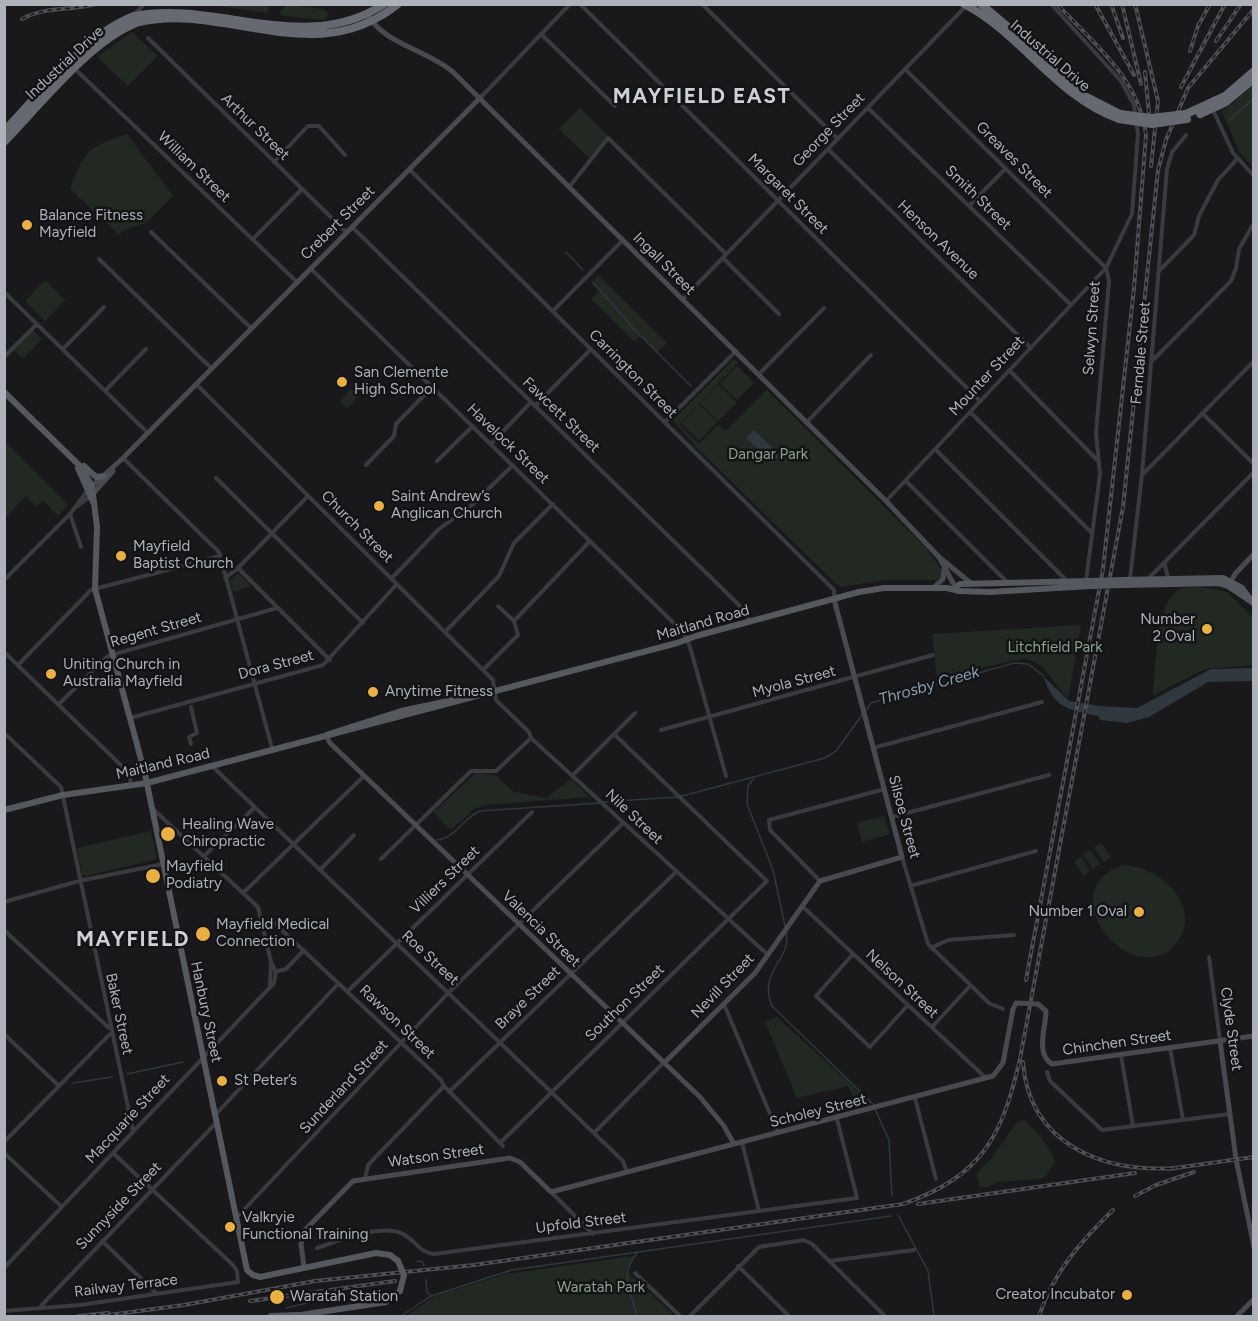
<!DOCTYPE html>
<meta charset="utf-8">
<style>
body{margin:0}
#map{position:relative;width:1258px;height:1321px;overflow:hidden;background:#19191b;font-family:Figtree,sans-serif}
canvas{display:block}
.frame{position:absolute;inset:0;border:6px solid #acb1ba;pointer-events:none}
</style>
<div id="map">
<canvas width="1258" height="1321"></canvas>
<div class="frame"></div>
</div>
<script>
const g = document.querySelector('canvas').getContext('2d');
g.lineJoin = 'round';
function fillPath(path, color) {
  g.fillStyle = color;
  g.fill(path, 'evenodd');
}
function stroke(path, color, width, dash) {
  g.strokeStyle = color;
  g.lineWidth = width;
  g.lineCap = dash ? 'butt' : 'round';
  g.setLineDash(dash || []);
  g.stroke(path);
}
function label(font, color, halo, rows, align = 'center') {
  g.font = font + ' Figtree,sans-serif';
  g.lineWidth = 5;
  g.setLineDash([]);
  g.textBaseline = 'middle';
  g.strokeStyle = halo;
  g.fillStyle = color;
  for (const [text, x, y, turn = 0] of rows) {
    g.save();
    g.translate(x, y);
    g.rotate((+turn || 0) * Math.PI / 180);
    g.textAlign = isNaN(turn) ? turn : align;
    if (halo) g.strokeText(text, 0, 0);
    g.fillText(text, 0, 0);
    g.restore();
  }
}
const green = new Path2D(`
 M211,5H269L268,13Z
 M287,5L323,9L329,14L325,20L285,16L279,13Z
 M132,32L158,56L128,86L97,57Z
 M1253,86V167L1240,153L1222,111Z
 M580,108L608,136L589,158L559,129Z
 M127,134L173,196L146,223L124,230L119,235L70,189C86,150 86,148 127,134Z
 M599,276L667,343L657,352L640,337L634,341L591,299L599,291L591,284Z
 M45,280L65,300L45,321L25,301Z
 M33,330L42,339L23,359L14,351Z
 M734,359L738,363L679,424L699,444L718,425L726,431L767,390L925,547L942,570L941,578L936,580H885L842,587L836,584L696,447L673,420Z
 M737,366L754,383L737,400L720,384Z
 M718,384L737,403L718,421L700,403Z
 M351,389L359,396L347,408L340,401Z
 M699,404L717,422L699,441L681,423Z
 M5,442L68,505L58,516L43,500L37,507L26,496L5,518Z
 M238,573L251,586L233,592L230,580Z
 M1209,588L1227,592L1253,618V665L1205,669L1153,695C1156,672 1155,597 1181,589C1188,586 1201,588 1209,588Z
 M1081,625L1068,699L1042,666L1025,658L937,678L932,634Z
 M477,772L496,776L514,792L546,798L571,779L589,797L487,805L475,808L451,830L433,812Z
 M884,816L890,834L862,842L857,823Z
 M151,831L157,857L155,860L85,876L82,874L77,848Z
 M1101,843L1111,857L1104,862L1094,848Z
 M1090,850L1100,864L1093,869L1083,855Z
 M1081,857L1090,871L1084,876L1074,862Z
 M1123,865C1159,865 1208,910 1174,946C1131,991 1048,891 1123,865Z
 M777,1017L871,1103L858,1107L848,1086L797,1098L765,1022Z
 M1024,1120C1036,1129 1050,1147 1055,1162L1046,1176L1040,1179L998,1182L986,1188L979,1186L977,1173L991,1159L1018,1121Z
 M634,1256L626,1271L675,1316H406L435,1296L506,1274Z`);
const water = new Path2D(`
 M754,430L780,455L772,463L746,438Z
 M1254,668L1253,681L1208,682L1149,717L1127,723L1100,720L1098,716C1066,709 1055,709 1043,676L1069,701L1100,706L1137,708L1211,669Z`);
const stream = new Path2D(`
 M1229,120L1254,98
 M566,252L583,270
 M593,282L634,329L691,386
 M865,711L871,703L1014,663L1028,664L1044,676
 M754,778L748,786L747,804L773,870L785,926
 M682,796L825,758L836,751L862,715
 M604,802L677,797
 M437,840C455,839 464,817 480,811L600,803
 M786,931C793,960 757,970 772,1006L873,1104
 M127,1074L183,1062
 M73,1083L112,1077
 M875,1109L889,1140L892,1196
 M898,1215L928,1271L934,1316
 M637,1253C618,1277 631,1290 637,1316
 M417,1261L423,1262L424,1266
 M426,1280L427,1293L431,1295
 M286,1308L316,1301L322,1303
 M401,1316L431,1296L512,1270L891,1216`);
const street = new Path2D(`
 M580,4L980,401
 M702,4L838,139
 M134,15L144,4
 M541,34L615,106
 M148,38L346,232
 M75,69L297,282
 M905,69L1106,268
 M480,98L570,4
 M868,108L1071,305
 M1213,110L1233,153L1254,176
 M828,149L1031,348
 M274,162L308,126H319L345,155
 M409,169L834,590V599
 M570,186L608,138L726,254
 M969,206L1005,169
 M352,227L739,605L751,622
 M151,232L251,328
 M253,239L302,189
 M723,258L779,314
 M99,259L211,368
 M310,268L683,632L690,647L726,776
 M1160,270L1194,235L1199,216L1218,180L1237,159
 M4,292L148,433
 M683,299L966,6
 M553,311L623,240
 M63,349L104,307
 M4,357L37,324
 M1152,361L1231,281L1236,268L1239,249L1254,223
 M1009,370L1098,461
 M759,374L824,308
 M196,384L493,680L496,700L529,732L531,738L768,955
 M105,391L146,349
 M535,406L591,349
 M970,412L1092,533
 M1202,413L1254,464
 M665,422L736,351
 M807,422L871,355
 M491,444L531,402
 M935,449L1067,581
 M123,458L219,552L272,748
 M437,461L473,426
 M366,465L394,436L396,424L432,387
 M1143,474L1254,361
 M216,478L363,623
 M906,481L1008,583
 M886,501L1106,268L1132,214L1138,134L1134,105L1121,81L1051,4
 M78,506L89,497
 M70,514L81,547
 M1165,565L1168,578
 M238,568L330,660
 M225,578L238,568L308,496
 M1149,578L1254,472
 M391,579L439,529L472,505L513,465
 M1130,579L1142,474L1167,169L1172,152L1186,135
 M4,580L70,514L87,491
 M1086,581L1100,474L1096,433L1109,281L1106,268
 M514,621L590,541
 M445,632L499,576L514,543L553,504
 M4,652L129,773L131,785
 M18,665L91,590L220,556
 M483,670L518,635L514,621L498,606
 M59,704L108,656L277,608
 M191,707L197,733L189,737L191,744
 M130,718L323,665L397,584
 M661,730L933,655
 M4,733L61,787L133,1131
 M873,748L1042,702
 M212,766L623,1161L627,1172
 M573,775L635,713
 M154,810L258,907L271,962L270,985
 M892,817L1049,775
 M205,855L254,808
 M902,857L928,944L989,1003L1003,1009
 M381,859L471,771H496L531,738
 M320,870L354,835
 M820,881L770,830L769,820L885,789
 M910,886L1036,851
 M243,893L364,776
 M4,902L79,881L163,864
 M802,906L986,1078
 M270,919L441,1080L444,1086L503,1146
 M4,930L109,1028
 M931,948L948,940L1014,935
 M853,954L816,996L870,1047L908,1005
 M1209,957L1220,1041
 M275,972L286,969L304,950
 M348,991L532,812
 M724,1004L778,1133
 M932,1027L970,986
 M4,1034L58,1085
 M1170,1048L1183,1120
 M1121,1055L1133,1126
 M1047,1072L1050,1081L1102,1130L1230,1114
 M449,1092L676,872
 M915,1098L936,1179
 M215,1115L339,983
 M595,1132L664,1062
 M4,1142L110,1034
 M742,1142L759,1211
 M500,1143L767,881L614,734
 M4,1153L62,1207
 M365,1179L368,1165L444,1086
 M551,1192L593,1234
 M237,1217L449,992L623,823
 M102,1241L157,1294
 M317,1248C338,1241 382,1223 403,1234C415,1240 420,1253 434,1254L857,1198L837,1119
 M829,1261L914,1250
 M738,1266L789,1316
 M4,1268L274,983L276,972L271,962
 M635,1273L680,1316
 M41,1306L216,1123
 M4,1311L80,1305L238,1282L237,1271L233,1265L113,1153
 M690,1316L759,1247L804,1240L812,1244L885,1316`);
const secondary = new Path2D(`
 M367,15C388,46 426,49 453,72L886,501L939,557L972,584
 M91,487L123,458L480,98
 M91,496L113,471
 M939,557L953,583
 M1229,585L1235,574L1254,554
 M934,587L943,579L944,569
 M326,735L330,743L700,1097L724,1126L734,1144
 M1038,1004L1046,1011C1046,1027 1035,1054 1052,1064L1254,1036
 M1220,1041L1236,1159L1254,1247
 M665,1062L755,973L820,881L902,857L834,599
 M304,1267L301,1244L304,1231L353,1181L510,1158L520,1162L551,1192L993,1076L1003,1063L1013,1009
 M1237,1316L1254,1299`);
const primary = new Path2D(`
 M4,392L81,467L92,486L97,527L95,589L145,774L247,1270L253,1275L260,1277L376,1253L390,1255L398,1261
 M84,466L96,477L104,476
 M78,468L93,502
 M1123,580L1223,578L1242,588L1254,604
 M1122,585L1218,583L1228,586L1252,602
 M954,588L960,584L1090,581
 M326,735L401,711L458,699
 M4,810L63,795L147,783L677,643L696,636L859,592L884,588H947L959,591L990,592L1090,586
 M271,1316L297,1315
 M294,1316L386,1302L400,1291`);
const highway = new Path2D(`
 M964,4C1022,34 1055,96 1119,119
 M981,4L1014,32L1077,92L1120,114
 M1186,114L1225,96L1254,71
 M1200,114L1226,102L1254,79
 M4,131C41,93 84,35 134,16C216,0 306,56 384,4
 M4,142C40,105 89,42 136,23C222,0 314,72 398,4`);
const rail = new Path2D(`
 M1095,4L1134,75
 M1111,4L1123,38
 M1122,4L1141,84
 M1135,4L1158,101L1151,166
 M22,19C45,6 71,11 96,4
 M1216,41L1241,4
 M1190,51L1198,26L1210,4
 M1145,72L1149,114
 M1181,87L1225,4
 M1026,980L1103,569L1134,288L1146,135C1139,78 1095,45 1057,4
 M1023,1062C1029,1145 1104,1173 1176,1168
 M1168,1169L1254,1157
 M1135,1196L1156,1185L1194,1172
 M918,1204L1135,1173
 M250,1301L395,1281
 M78,1316L108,1313
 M101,1316L184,1305L315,1281L474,1265L903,1204C982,1176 1002,1137 1020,1059L1123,507L1158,170L1166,140L1188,88L1254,9
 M1039,1316C1053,1273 1081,1241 1113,1210`);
const secondaryBridge = new Path2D(`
 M1013,1009L1016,1003L1038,1004`);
const primaryBridge = new Path2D(`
 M1090,581L1123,580
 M1090,586L1122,585
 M398,1261L404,1275L400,1291`);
const highwayBridge = new Path2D(`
 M1120,114L1151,118L1186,114
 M1119,119L1152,124L1187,119`);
const markers = [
 [27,225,6,"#eab042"],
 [342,382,6,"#eab042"],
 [379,506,6,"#eab042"],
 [121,556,6,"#eab042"],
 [1207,629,6,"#eab042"],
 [51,674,6,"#eab042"],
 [373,692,6,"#eab042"],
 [168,834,8,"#eab042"],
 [153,876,8,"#eab042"],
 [1139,912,6,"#eab042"],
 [203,934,8,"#eab042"],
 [222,1081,6,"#eab042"],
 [230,1227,6,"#eab042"],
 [1127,1295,6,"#eab042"],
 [277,1297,8,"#eab042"]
];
const streetNames = [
 ["Industrial Drive",1050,56,41],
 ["Industrial Drive",65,63,-43],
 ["Arthur Street",255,127,44],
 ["George Street",829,130,-46],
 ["Greaves Street",1014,160,45],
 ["William Street",194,167,44],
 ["Margaret Street",788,194,45],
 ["Smith Street",978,198,44],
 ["Crebert Street",338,223,-45],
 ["Henson Avenue",938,240,44],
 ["Ingall Street",664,264,45],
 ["Selwyn Street",1092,328,-86],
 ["Ferndale Street",1141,353,-85],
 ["Carrington Street",633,374,45],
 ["Mounter Street",987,376,-47],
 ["Fawcett Street",561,415,44],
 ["Havelock Street",508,444,44],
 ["Church Street",357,527,45],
 ["Maitland Road",703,623,-16],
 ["Regent Street",156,630,-16],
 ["Dora Street",276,665,-15],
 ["Myola Street",794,682,-15],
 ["Maitland Road",163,764,-13],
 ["Nile Street",634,817,43],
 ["Silsoe Street",904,817,75],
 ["Villiers Street",445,880,-44],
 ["Valencia Street",541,929,44],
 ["Roe Street",430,958,43],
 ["Nelson Street",902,984,43],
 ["Nevill Street",723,986,-46],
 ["Braye Street",528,998,-44],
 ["Southon Street",625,1003,-44],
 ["Hanbury Street",206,1012,78],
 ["Baker Street",119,1014,78],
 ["Rawson Street",397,1022,44],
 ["Clyde Street",1231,1029,82],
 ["Chinchen Street",1117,1043,-8],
 ["Sunderland Street",344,1087,-47],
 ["Scholey Street",818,1111,-14],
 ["Macquarie Street",128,1119,-47],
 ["Watson Street",436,1156,-8],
 ["Sunnyside Street",119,1206,-46],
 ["Upfold Street",581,1223,-7],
 ["Railway Terrace",126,1286,-7]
];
const poiNames = [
 ["Balance Fitness",39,216],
 ["Mayfield",39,233],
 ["San Clemente",354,373],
 ["High School",354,390],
 ["Saint Andrew’s",391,497],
 ["Anglican Church",391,514],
 ["Mayfield",133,547],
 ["Baptist Church",133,564],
 ["Number",1195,620,"right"],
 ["2 Oval",1195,637,"right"],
 ["Uniting Church in",63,665],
 ["Australia Mayfield",63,682],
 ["Anytime Fitness",385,692],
 ["Healing Wave",182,825],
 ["Chiropractic",182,842],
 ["Mayfield",166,867],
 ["Podiatry",166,884],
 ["Number 1 Oval",1127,912,"right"],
 ["Mayfield Medical",216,925],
 ["Connection",216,942],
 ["St Peter’s",234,1081],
 ["Valkryie",242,1218],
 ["Functional Training",242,1235],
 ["Creator Incubator",1115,1295,"right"],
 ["Waratah Station",290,1297]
];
const parkNames = [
 ["Dangar Park",768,455],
 ["Litchfield Park",1055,648],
 ["Waratah Park",601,1288]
];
const waterNames = [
 ["Throsby Creek",929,686,-16]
];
const districtNames = [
 ["MAYFIELD EAST",702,97],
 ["MAYFIELD",133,940]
];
fillPath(green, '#212922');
fillPath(water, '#2f383f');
stroke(stream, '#2f383f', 1.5);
stroke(street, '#3a3b40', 4);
stroke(secondary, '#484a50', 5);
stroke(primary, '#56585f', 6);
stroke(highway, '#666971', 8);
stroke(rail, '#4d4f55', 4);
stroke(rail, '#141416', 1.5, [4.5]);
stroke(secondaryBridge, '#484a50', 5);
stroke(primaryBridge, '#56585f', 6);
stroke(highwayBridge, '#666971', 8);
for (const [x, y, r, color] of markers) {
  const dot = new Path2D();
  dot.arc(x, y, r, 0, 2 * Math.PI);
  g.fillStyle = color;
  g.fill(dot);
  stroke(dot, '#141416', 2);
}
label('15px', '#acb1ba', '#141416', streetNames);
label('15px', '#acb1ba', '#141416', poiNames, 'left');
label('15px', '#84a486', '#141416', parkNames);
label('italic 16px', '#859eb3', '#141416', waterNames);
g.letterSpacing = '1.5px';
label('bold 21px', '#cdd0d6', '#141416', districtNames);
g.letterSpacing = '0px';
</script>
